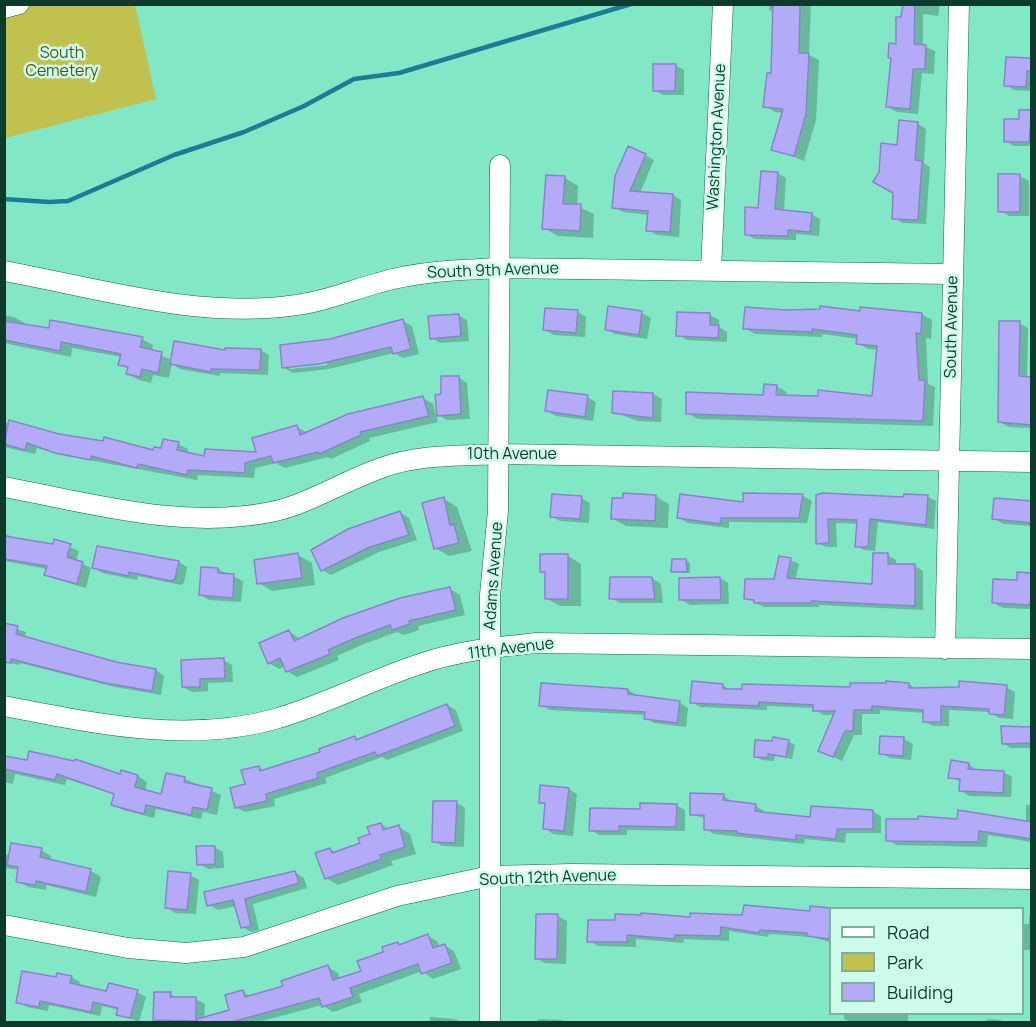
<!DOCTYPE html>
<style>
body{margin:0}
#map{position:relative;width:1036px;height:1027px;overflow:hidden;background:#81e7c4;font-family:Manrope,sans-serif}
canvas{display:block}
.frame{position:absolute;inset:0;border:6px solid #0c3a2d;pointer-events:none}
.legend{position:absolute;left:829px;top:907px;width:195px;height:108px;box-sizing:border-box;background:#cdfdea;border:2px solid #80af9e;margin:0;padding:8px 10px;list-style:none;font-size:18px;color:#0c3a2d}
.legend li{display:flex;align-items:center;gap:12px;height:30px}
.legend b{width:30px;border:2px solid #80af9e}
</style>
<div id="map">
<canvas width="1036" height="1027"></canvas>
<div class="frame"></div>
<ul class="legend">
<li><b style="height:8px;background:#fff"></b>Road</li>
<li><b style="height:16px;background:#c1c14f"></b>Park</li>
<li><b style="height:16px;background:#b4abf8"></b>Building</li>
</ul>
</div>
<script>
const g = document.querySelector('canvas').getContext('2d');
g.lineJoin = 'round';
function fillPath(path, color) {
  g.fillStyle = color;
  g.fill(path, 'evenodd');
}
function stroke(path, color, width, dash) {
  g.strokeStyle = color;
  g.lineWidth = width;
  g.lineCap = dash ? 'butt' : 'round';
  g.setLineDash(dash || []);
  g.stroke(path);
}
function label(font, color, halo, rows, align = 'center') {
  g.font = font + ' Manrope,sans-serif';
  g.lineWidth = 5;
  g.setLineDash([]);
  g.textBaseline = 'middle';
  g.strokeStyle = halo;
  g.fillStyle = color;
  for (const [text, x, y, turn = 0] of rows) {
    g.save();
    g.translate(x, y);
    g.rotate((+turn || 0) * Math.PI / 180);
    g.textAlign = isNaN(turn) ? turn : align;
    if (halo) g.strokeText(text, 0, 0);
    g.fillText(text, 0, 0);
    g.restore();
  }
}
const green = new Path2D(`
 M30,4L135,5L156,99L5,138V10Z`);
const shadow = new Path2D(`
 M770,4H811L809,55L819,60L816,120L804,161L773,149L784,113L775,112L765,106L772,75L774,13L769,10Z
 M904,4H940L938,16L923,14V46L935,51L934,74L922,73L918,114L897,112L888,107L892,59L890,57L897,45Z
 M1032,60V91L1014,90L1006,85Z
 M675,65L684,70V95H663L654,90Z
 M1032,112V146H1014L1005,141L1020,121Z
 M918,124L926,129L924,163L930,167L926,224L903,223L894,218L898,146Z
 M645,155L654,160L640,193L673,195L681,200L679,237L657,235L648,230L649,215L623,212L614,207Z
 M777,173L786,178L784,212L811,214L820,219L819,236L796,234V240L755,239L746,234Z
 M1020,176L1029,181V216H1009L1000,211Z
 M565,178L578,186L577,206L594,214L593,238L558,236L544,228Z
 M609,308L642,313L651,318L647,339L615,334L606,329Z
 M578,312L586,317L585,337L554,335L545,330Z
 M786,312L921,314L932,320L931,339L926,338L928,384L935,387L933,426L698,419L687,413L765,396L776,386L787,392L786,397H873L878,350L868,349L858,343V339L822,334V337L755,334L745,328Z
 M4,315L14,317L25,323V326L142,339L153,345L152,352L172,360L260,350L269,355L268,375L220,373V376L180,369L172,364L169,378L153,375L151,383L139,380L128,374L129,369L120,364L122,357L72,348L71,357L4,343Z
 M458,315L467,320L469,341L440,343L432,338Z
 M710,315L719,320V327L727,332V342L687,340L678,335Z
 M403,321L412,326L419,354L403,358L394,353L329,369L293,373L284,368L331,341ZM326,362L327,365L290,369V366Z
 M1019,323L1028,328L1027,378L1032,379V428L1009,427L1000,422Z
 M458,377L467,383L470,419L447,420L438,415L443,396Z
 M653,394L662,399L661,422L638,421L613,412Z
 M587,397L596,402L593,421L556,416L547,411Z
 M423,398L433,404L438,422L369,438L370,441L331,459L328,457L285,468L276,463L255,468L254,478L198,475L197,480L67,456L37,448L35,454L4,447V422L58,435L154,452L178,444L188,449L187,454L206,458L258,454L297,427L308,433Z
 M745,495L803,496L812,501L807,523L729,522V528L688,523L679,518L744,504Z
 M655,496L669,504L668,528L626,526L612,518Z
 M817,496L928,497L936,501L934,529L878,522L875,551L864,550L856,546L858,524L836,523L837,547H826L818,543Z
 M581,498L590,503L589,523L560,521L551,516Z
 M444,499L457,507L472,551L449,556L435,548Z
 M1032,502V526L1003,524L994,518Z
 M400,512L409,518L417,540L379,552L331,575L322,570Z
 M4,533L16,539L54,546L55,541L79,551L76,561L91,568L86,588L55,579L46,574L47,569L4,561Z
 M98,548L179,562L187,567L184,583L181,585L138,576L137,580L102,573L94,568Z
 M298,555L312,563L315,585L272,591L259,583Z
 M887,555L896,560V566H915L923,571V610L819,605V607H764L746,598L775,581L790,560L799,564L795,581L873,585Z
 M568,556L581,564V606H560L546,598L547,574L541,571Z
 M686,560L690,563V573L672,572Z
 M218,569L243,581L241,602L209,600L201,595Z
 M1032,575V609L1003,608L993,603L1018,581Z
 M652,578L661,584L663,603H620L611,598Z
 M720,578L728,583L729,604L690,605L681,600Z
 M450,589L460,595L465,615L418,626L419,630L404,635L397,632L364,644L337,656L339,660L297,677L287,671L285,666L279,669L269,663L289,631L300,639Z
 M4,625L26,632L25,638L116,664L156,670L164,676L161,695L115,687L20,663V665L4,662Z
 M223,660L232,665L233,682L208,683V691L192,692L183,687Z
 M909,684L916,689L1006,687L1015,692L1013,719L999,718L990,712L949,710V726H933L924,721V713L880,710V714H862V735H854L842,761L829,755L835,715H823L814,708L767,706V710L700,707L692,702L722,685L731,690Z
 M1032,689V748H1011L1003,743L1030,728Z
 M628,690L637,695L679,702L688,708L686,727L654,723L645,718L646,715L550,710L541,705Z
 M447,705L456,710L463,731L387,760L382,757L325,778L327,783L274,799L275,806L245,812L236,807L259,767L265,771L322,753L355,738L359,740Z
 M904,739L913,744L911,760L890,758L881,753Z
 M788,741L795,745L792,759L775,756L774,761L762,760L755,756Z
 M4,758L121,776H138L147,782L145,791L162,796L185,779L221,795L217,815L203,812L201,819L156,809L154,818L123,810L113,804L116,795L67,779L65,785L15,774L13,784L4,782Z
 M952,762L969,764L977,771L1003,772L1012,777L1011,797L969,796L960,790L961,782L950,777Z
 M568,789L577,794L573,836L553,834L545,828L547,806L540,802Z
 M723,795L732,802L756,806L764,811V814L811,818L872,811L881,816V833H846L845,843L805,839L804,844L714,834L705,829L706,819L691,814Z
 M457,803L465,808L464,847L442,846L433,841Z
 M676,805L685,810V831L627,830V835H599L591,830L641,810Z
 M1026,805H1032V842L988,835L987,847L896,845L887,840L1026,822Z
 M381,824L390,830L399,827L410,834L416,854L391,861L393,865L338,885L326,878L330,849L337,853L361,844Z
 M214,847L223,852L224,868L208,869L199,864Z
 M41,850L51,856L50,861L91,871L101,877L96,897L46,885V890L28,887L17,881L19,870L4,868V855Z
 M295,872L304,878L307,888L253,904L259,930L251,932L242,927L236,906L218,910L209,905Z
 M190,875L199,880L196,914L175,913L166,907Z
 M830,910V942L811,937L769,934L768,937L729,931V941L684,939L683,943L636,939V947L598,946L589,941L616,922L617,916H744Z
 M558,916L567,921L566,964L545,963L536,958Z
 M1029,916H1032V950H1022V924H1029Z
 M428,936L437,941L440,947L444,945L454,951L461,969L433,979L422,971L359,994L362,1002L333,1012L322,1005L258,1022H220L243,992L252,997L285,987L328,967L338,973L340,979L362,972L398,943L401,945Z
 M71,977L80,982L79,986L107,992H137L146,997L139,1022L118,1014L119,1010L102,1006L100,1016L49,1005L48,1011L27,1007L18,1002Z
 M170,994L178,998L196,999L205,1004L204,1022H161L155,1019Z
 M844,1014H905L908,1015V1022H850L844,1019Z
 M430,1017L455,1019L461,1022H430Z
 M538,1019L562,1020L567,1022H537Z
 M987,1019L1000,1020L1005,1022H987Z`);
const stream = new Path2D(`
 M4,199L49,202L68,201L174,155L244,132L304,106L354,79L399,73L631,4`);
const building = new Path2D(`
 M773,4H800L799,53H809L806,114L794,156L771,150L783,109L763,107L767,73H771Z
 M903,4H915L914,44L926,45L925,69H913L910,109L886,107L891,58H888L889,43L896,44V17H901Z
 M1006,57L1032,58V71H1027L1026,87L1004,86Z
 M653,64H676L675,91H653Z
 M1019,110H1032L1029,142H1004V119H1019Z
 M899,120L918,122L915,160L922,161L918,220L892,219L893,193L873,182L879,172L881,143L897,145Z
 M628,146L646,154L630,191L673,194L670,232L646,231L648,211L612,208L615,176Z
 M761,171L778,172L775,209L812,213L810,232L788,230V236L745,235V207L758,208Z
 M998,174H1020V212H998Z
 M546,175L565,176L563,204H581L580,231L542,229Z
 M608,306L642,311L639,335L605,330Z
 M820,306L860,311V307L922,313L921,334L916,333L919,380H925L923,421L686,414V392L763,395L764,384L777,385L776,395L818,396V390L872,396L877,346L856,344L857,335L812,329V332L743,329L745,307L786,310L820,309Z
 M545,308L578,310L576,333L543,330Z
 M677,312L710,313V325H719L718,338L676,336Z
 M459,314L461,336L430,339L428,316Z
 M403,319L411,349L393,354L391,347L319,364L282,368L280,345L330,339Z
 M50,320L143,337L140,347L162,352L158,373L142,369L140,377L126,374L128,367L118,365L121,354L61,342L60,351L4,340V321L49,328Z
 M999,321H1020L1019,376L1031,377L1032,425L998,422Z
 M174,341L225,350V348L261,349L260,370L211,369V372L170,364Z
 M441,376H459L461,414L437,416L435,395L441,394Z
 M548,390L588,395L585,417L545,411Z
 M613,391L653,393V418L612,413Z
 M423,396L429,416L360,432L361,435L319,454L318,452L273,463L271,456L245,463V473L188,470L187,475L138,464L137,468L91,456V460L55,453L27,443L25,450L4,444L9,420L59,434L103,441L104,437L153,450L154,447L161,448L163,439L179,442L177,450L204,456L205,449L256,452L252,438L297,425L300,435L348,414Z
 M623,493L656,495L655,521L611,519L612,498H623Z
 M743,493L803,494L799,518H721L720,524L677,518L680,494L743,502Z
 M823,493L903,497L904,494L928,495L926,525L870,519L868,547H855L857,520L828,519L829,543L816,544V495Z
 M552,494L582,496L580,519L550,517Z
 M444,497L450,525L454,524L459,543L434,549L422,503Z
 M994,498L1032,501V523L992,519Z
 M400,511L409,535L370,547L321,571L311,550L348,529Z
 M4,536L53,544L54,539L71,544L67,557L83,562L77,584L44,575L47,566L4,559Z
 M97,546L179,561L175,579L171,581L129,572L128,576L92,568Z
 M298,553L302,578L257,584L254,560Z
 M873,553H888V564H915V606L811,601V603H754V600L744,599L745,579H774L779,556L791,558L787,578L872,584Z
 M540,554H568V599H545V572H540Z
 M672,559H686L687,572H671Z
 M201,567L218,568V573L234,574L233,598L199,595Z
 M1017,572L1031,573L1032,598L1029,605L992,603L993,579L1017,580Z
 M610,577H652L655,599H609Z
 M720,577L721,600H679V578Z
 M450,587L456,610L409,621L410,624L392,630L390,625L353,639L328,650L330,654L286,672L280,658L268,664L259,643L289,630L294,641L343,618L400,598Z
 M4,623L18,626L16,634L116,662L156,669L152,691L105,683L11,659V663L4,662Z
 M224,658L225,678L200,679V687H182L181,660Z
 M692,681L723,684V689H742V684L850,687V683H886V681L909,683V688L959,687V681L1007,685L1004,715L989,714V709L941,706V722H923V710L872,706V710H854L853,731H845L833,757L818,751L835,711H813V705L759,702V706L690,703Z
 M541,683L628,689V694L680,701L677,723L644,719L645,712L539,706Z
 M447,704L455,726L377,756L375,752L317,773L318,778L266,794L267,801L235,808L230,788L245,784L241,770L259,766L260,771L320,752L319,749L355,736L356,740Z
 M1001,726L1032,727V743L1002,744Z
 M880,736L904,737L903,756L879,754Z
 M773,737L789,740L786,757L768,754V758L754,757L755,740L772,741Z
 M29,751L74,761L75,759L120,774L121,770L138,775L135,787L161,794L166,773L185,777L184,782L212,788L207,810L193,807L191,815L146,805L144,814L111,805L114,794L57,774L55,780L4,769V756L27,760Z
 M951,760L969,763L968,769L1004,771L1003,793L959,791L960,779L948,778Z
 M540,785L569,788L564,831L543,829L545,803H539Z
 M690,793L724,794L723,800L756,804L755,811L762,812L810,817L811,806L873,810V829H837L836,839L796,835V840L736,833L737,831L704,830V815H690Z
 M433,801H457L455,843L432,842Z
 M640,803L677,804L676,827L619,826V831H589L590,808L640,809Z
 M958,810L1032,822V839L979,831L978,842L886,841V819H918V816L957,819Z
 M381,823L383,830L399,825L405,847L380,855L382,859L325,879L315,853L330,848L332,853L360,843L358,838L370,834L367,827Z
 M11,843L42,848L40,857L91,869L86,892L36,881L35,885L16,882L18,867L7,865Z
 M196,846H215V864L197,865Z
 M168,871L191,873L187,910L165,908Z
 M295,871L299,883L245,899L251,926L241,928L233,900L207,906L204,892Z
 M744,905L810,911V906L831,908L829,939L807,936V933L760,930L759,933L721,927L720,936L675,935V939L627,935V942H587L588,920H615V914L641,915V913L690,917V913L742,915Z
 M536,914H558L557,959H535Z
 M428,934L433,948L445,944L452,963L421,974L418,964L350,988L353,997L322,1007L319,998L228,1023H198L197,1019L229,1010L225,995L243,990L245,997L283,986L281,981L328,965L333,980L361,971L357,961L383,952L382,947L398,942L399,945Z
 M22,971L56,977L57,973L72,976L70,983L106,991L109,983L138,990L130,1018L116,1015L118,1008L93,1002L91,1012L40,1001L39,1007L16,1003Z
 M154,992H171L170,997H196V1021L153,1020Z`);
const minor = new Path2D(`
 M4,8L19,4
 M711,270L723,4
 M4,271C97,288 195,318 289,306C320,303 349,291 378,283C418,271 459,270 500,268L953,274
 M4,487C91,503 182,530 271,512C309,504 344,481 381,468C418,454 460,456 498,454L1032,462
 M945,649L959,4
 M4,706C94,723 185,744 275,719C324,705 371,680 420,664C457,651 498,647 536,643L1032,649
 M4,925L128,948L186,953L244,947L397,896L490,876L572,874L1032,879
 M490,1022V595L498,511L500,165`);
const parkNames = [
 ["South",62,54],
 ["Cemetery",62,72]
];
const streetNames = [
 ["Washington Avenue",717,137,-87],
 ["South 9th Avenue",493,271,-2],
 ["South Avenue",952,327,-89],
 ["10th Avenue",512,455],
 ["Adams Avenue",494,576,-86],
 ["11th Avenue",511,649,-7],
 ["South 12th Avenue",548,878,-2]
];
fillPath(green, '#c1c14f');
fillPath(shadow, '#0003');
stroke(stream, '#1c7b96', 4.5);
fillPath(building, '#b4abf8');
stroke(building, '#8c82cc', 1.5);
stroke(minor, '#0b664f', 21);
stroke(minor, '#fff', 20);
label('16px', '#535322', '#cdfdea', parkNames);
label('16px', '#0c3a2d', '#cdfdea', streetNames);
</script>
